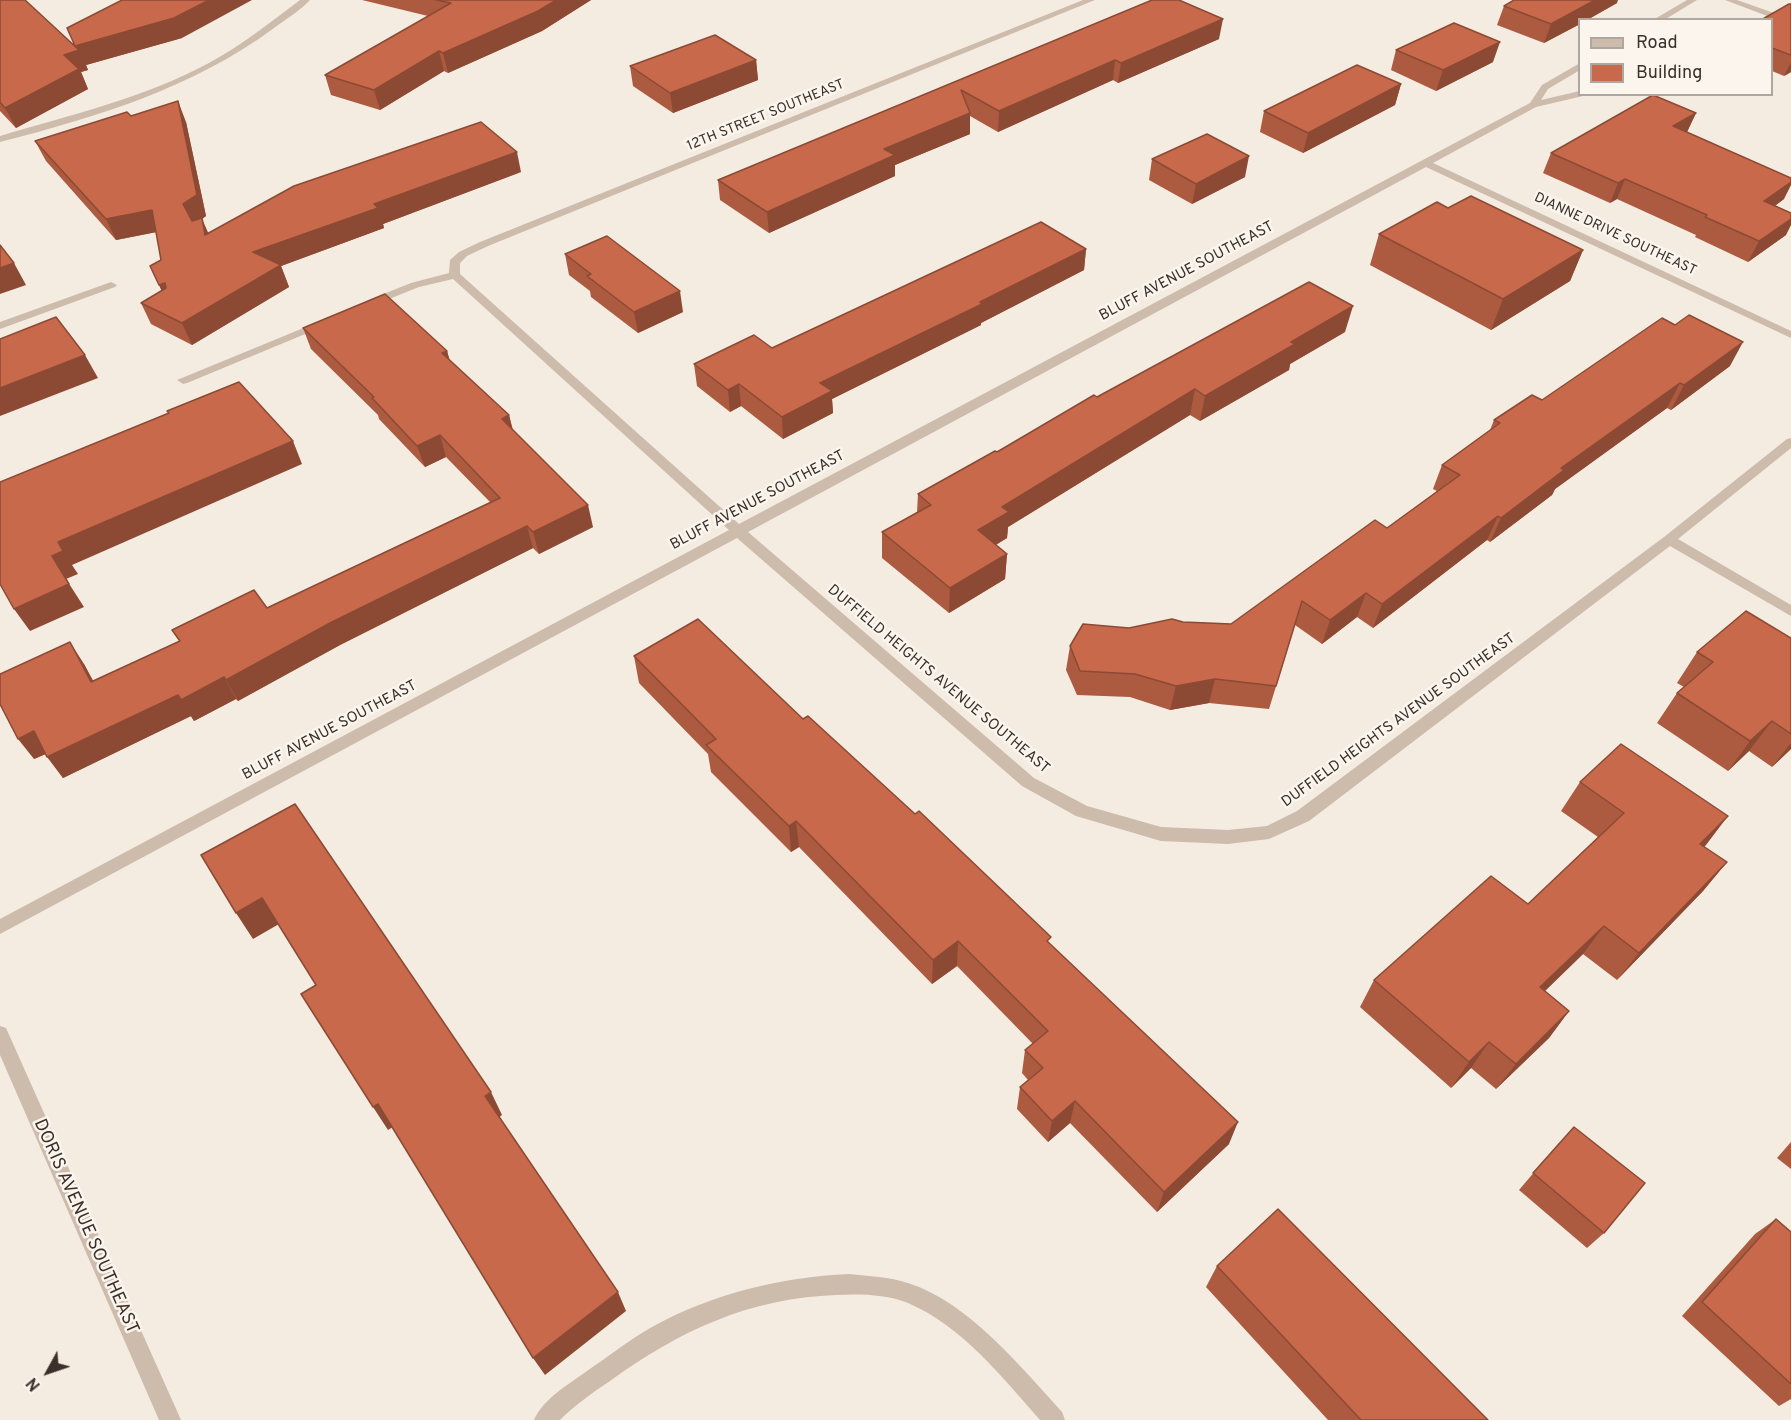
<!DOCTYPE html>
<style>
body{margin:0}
#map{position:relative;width:1791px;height:1420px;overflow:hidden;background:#f4ebe1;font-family:Overpass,sans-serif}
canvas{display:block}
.legend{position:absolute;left:1578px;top:18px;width:195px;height:78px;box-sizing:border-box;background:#fbf5ee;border:2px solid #aea6a0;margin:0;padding:8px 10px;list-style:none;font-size:18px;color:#3b302b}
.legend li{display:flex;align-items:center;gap:12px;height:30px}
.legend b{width:30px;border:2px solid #aea6a0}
.north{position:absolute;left:18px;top:1342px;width:60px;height:60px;-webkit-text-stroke:4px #fbf5ee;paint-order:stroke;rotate:230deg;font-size:16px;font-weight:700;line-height:24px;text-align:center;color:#3b302b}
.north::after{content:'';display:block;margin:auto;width:21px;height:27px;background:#3b302b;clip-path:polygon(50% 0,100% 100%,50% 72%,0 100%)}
</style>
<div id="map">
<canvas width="1791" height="1420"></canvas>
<ul class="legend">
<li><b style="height:8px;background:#cdbbac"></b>Road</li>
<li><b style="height:16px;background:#c8694b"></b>Building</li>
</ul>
<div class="north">N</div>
</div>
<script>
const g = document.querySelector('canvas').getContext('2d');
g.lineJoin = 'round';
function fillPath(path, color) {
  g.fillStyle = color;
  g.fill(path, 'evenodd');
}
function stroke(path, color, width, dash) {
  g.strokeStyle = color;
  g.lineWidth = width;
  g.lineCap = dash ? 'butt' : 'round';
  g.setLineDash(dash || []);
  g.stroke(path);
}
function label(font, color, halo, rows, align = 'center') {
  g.font = font + ' Overpass,sans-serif';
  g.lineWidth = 5;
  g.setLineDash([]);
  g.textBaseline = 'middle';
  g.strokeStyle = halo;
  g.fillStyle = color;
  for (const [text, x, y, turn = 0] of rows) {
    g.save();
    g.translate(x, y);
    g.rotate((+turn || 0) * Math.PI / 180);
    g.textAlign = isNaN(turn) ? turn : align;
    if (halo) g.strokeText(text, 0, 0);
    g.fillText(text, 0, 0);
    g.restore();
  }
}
const minor = new Path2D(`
 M300,0H310C300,11 286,19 274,28C193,88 97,117 0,142V136C70,115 144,98 209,63C242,45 271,22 300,0Z
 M1083,0H1095L488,246L467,256L460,263V274L739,524L1530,103L1542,85L1580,63V70L1548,89L1541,100L1580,91V94H1584L1583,96L1536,107L1433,163L1791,331V338L1426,167L748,532L1034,778L1087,806L1161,827L1228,830L1267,826L1297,811L1664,537L1787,439L1791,438V448L1678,539L1791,605V616L1670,546L1309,821L1269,839L1228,844L1161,841L1076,816L1022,786L737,538L0,934V919L729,530L453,279L419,287L374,305H366V301L411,283L449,273L450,260L459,252L480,242Z
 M1687,0H1697L1664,20H1653Z
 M1725,0H1737L1791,19V25Z
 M111,282L117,285L115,287L0,329V322Z
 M323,320L327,321V325L187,383L183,384L177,380Z
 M0,1026L6,1028L181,1420H159L0,1055Z
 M849,1274C869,1276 889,1277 908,1283C968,1302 1021,1367 1062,1412L1065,1420H1040C1002,1377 962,1326 908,1303C886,1294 858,1294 836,1295C749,1298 679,1331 610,1381C592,1393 575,1405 560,1420H534C543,1399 569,1384 587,1371C609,1356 629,1340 652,1327C712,1294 780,1277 849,1274Z`);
const wall = new Path2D(`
 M0,0L75,47L182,38L86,65L88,70L81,72L88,89L16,128L0,111Z
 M362,0H591L542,31L448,73L444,71L380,110L331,95L325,75L428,16Z
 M1152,0L1219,39L1118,83L1113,80L998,132L970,116V134L895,165V176L769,233L720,200L718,180Z
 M1617,3L1587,20H1580V24L1544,43L1497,25L1504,6Z
 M1791,4V72L1784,76L1772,71V20Z
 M1396,50L1493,62L1436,91L1391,70Z
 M756,60L758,80L673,113L633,86L630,66Z
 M1401,84L1395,105L1303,153L1260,132L1264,111Z
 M1696,113L1687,132L1784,199L1775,206L1786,235L1748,262L1695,237L1696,235L1617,199L1610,203L1543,173L1551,153Z
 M131,116L186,122L206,216L202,219L208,234L521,172L383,224L384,228L281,266L289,287L192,345L151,324L141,303L162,291L150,266L161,260L156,232L116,240L46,161L35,141Z
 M1152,159L1245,177L1192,204L1149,180Z
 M1379,234L1583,250L1570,281L1491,330L1370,265Z
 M1086,249L1084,270L981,323V325L832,399L833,413L783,439L741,406L730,412L697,386L694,364L772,348Z
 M565,254L683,312L638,333L591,297L590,291L569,275Z
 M303,328L447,351L450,361L509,415L513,430L593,527L539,554L533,548L340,645L238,701L236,699L194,721L191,716L63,778L46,754L34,759L84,664L93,681L179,641L172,630L267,608L490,502L446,457L425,467L379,419L378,415L311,349Z
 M1345,332L1290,364L1289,370L1200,421L1190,415L1008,527L1007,538L996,545L1007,554L1005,579L949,613L882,558V532L917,512L918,494L997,452L1097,397Z
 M1730,366L1671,410L1667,408L1555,489L1552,495L1490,542L1487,540L1373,628L1357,617L1322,644L1295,625L1269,709L1209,703L1170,710L1130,697L1077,695L1066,670L1070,646L1129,628L1183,622L1231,624L1387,528L1437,491L1433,489L1442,465L1490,430L1494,420L1542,400Z
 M1791,638V749L1772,767L1749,751L1728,771L1657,723L1677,693L1684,687L1677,683L1697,652Z
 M634,656L803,719L1050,944L1229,1144L1157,1212L1070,1123L1048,1142L1017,1109L1020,1087L1028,1080L1022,1073L1025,1050L1033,1044L957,966L932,984L799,847L791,852L711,772L708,754L639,683Z
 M1580,782L1704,847L1727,862L1703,891L1617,980L1583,954L1545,991L1569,1011L1549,1038L1496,1089L1471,1068L1451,1088L1360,1007L1374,980L1528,904L1598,837L1561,811Z
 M1791,1142V1169L1777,1158Z
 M1559,1143L1604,1233L1587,1248L1519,1190Z
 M1776,1219L1791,1232V1399L1779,1406L1682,1316L1755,1234Z
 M1217,1266L1488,1420H1328L1206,1287Z`);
const shadedWall = new Path2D(`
 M209,0H252L182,38L86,65L88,70L81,72L88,89L16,128L5,108L64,55L75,46Z
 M556,0H591L542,31L448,73L443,53Z
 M1595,0H1618L1617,3L1587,20H1580V24L1544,43L1551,24Z
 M1223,19L1219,39L1118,83L1121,63Z
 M1500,42L1493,62L1436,91L1443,70Z
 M439,51L444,71L380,110L374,90Z
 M756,60L758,80L673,113L670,93Z
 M1115,60L1113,80L998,132L999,111Z
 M1791,62V72L1784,76Z
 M1401,84L1395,105L1303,153L1308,133Z
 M178,101L186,122L206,216L202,219L211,239L192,225L183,204Z
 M970,113V134L895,165V176L769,233L767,212L884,149Z
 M1696,113L1687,132L1673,126Z
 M517,152L521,172L383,224L384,228L281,266L289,287L192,345L182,323L253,252L374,204Z
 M1249,156L1245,177L1192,204L1196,184Z
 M1625,179L1617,199L1610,203L1618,183Z
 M1791,182V185L1784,199L1753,221L1764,201Z
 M152,210L162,231L116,240L106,219Z
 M1791,219V225L1786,235L1748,262L1759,241Z
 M1086,249L1084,270L981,323V325L832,399L833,413L783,439L782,417L820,383Z
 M1583,250L1570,281L1491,330L1503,299Z
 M14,263L26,285L0,294V268Z
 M165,283L169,307L159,285Z
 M680,291L683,312L638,333L634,312Z
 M1353,306L1345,332L1290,364L1289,370L1200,421L1205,396L1291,342Z
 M1743,342L1730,366L1671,410L1684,385Z
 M447,351L453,373L442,353Z
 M85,355L98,378L0,416V388Z
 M1680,383L1667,408L1555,489L1552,495L1490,542L1501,518L1561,468Z
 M739,384L741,406L730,412L728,390Z
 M1195,389L1190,415L1008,527L1007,538L976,556L978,530L1002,507Z
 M509,415L514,437L502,419Z
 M440,435L446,457L425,467L417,446Z
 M293,441L302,464L72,565L78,574L66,579L84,607L30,631L14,609L52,556L58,542Z
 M588,505L593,527L539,554L533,532Z
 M1498,516L1487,540L1373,628L1382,604Z
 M527,526L533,548L340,645L238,701L226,680L330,623Z
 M1007,554L1005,579L949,613L950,588Z
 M1366,593L1357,617L1322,644L1330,620Z
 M70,642L84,664L105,703L91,682Z
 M224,677L236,699L194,721L181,700Z
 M1215,679L1209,703L1170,710L1176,686Z
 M178,695L191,716L63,778L47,757Z
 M1772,721L1749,751L1728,771L1750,741Z
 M34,731L50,752L34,759L18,739Z
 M1791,743V749L1772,767Z
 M1728,816L1706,845L1678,873L1700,844Z
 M796,821L799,847L791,852L789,826Z
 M1727,862L1703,891L1617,980L1639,953Z
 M262,898L279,924L253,939L236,913Z
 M1604,926L1583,954L1521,1014L1540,987Z
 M958,941L957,966L932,984L933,960Z
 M1569,1011L1549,1038L1496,1089L1516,1064Z
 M1489,1042L1471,1068L1451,1088L1469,1062Z
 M491,1092L502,1115L497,1119L485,1096Z
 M1075,1101L1070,1123L1048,1142L1052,1121Z
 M378,1104L393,1127L388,1130L373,1107Z
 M1238,1122L1229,1144L1157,1212L1164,1192Z
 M618,1292L626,1311L545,1375L533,1358Z`);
const building = new Path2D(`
 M0,0H25L79,50L64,55L79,69L5,108L0,102Z
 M122,0H209L174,18L75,46L67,28Z
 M436,0H556L538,11L443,53L439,51L374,90L325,75L451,3Z
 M1152,0H1179L1223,19L1121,63L1115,60L999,111L961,90L970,113L884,149L895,155L767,212L718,180Z
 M1514,0H1595L1551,24L1504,6Z
 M1789,4H1791V55L1772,48V20H1761Z
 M1454,23L1500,42L1443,70L1396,50Z
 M715,35L756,60L670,93L630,66Z
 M1357,65L1401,84L1308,133L1264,111Z
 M1653,95L1696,113L1673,126L1791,178V182L1764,201L1791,213V219L1759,241L1705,217L1707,215L1625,179L1618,183L1551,153Z
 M178,101L197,195L183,204L192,221L202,218L205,235L294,186L481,122L517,152L374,204L378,208L253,252L281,265L182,323L141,303L166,288L165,283L159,285L150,266L161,260L152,210L106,219L35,141L127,112L131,116Z
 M1207,134L1249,156L1196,184L1152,159Z
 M1471,196L1583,250L1503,299L1379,234L1437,202L1448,208Z
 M1041,222L1086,249L980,302L982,304L820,383L832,391L782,417L739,384L728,390L694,364L754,335L772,348Z
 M607,236L680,291L634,312L587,276L591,274L565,254Z
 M0,245L14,263L0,268Z
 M1309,282L1353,306L1291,342L1295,344L1205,396L1195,389L1002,507L1009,512L978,530L1007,554L950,588L882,532L931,505L918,494L995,451L997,452L1094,395L1097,397Z
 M385,294L447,351L442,353L509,415L502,419L588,505L533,532L527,526L330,623L226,680L224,677L181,700L178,695L47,757L34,731L18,739L0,704V674L70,642L91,682L180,641L172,630L254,590L267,608L500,498L440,435L417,446L372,398L374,397L303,328Z
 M1689,315L1743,342L1684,385L1680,383L1561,468L1564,470L1501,518L1498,516L1382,604L1366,593L1330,620L1302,601L1276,686L1215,679L1176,686L1135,674L1080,671L1070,646L1083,624L1129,628L1172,619L1183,622L1231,624L1375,520L1387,528L1460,475L1442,465L1500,423L1494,420L1532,395L1542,400L1662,318L1675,325Z
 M56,317L85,355L0,388V339Z
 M239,382L293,441L58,542L63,551L52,556L69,584L14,609L0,584V482L169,413L167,411Z
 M1746,611L1791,638V734L1772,721L1750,741L1677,693L1713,662L1697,652Z
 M698,619L803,719L808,716L915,814L919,811L1051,937L1047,941L1238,1122L1164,1192L1075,1101L1052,1121L1020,1087L1043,1068L1025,1050L1048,1031L958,941L933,960L796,821L789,826L706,745L716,739L634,656Z
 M1621,744L1728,816L1700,844L1727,862L1639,953L1604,926L1540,987L1569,1011L1516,1064L1489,1042L1469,1062L1374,980L1491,876L1528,904L1624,813L1580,782Z
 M295,804L491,1092L485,1096L618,1292L533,1358L378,1104L373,1107L301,994L316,985L262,898L236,913L201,855Z
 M1574,1127L1645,1183L1604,1233L1533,1173Z
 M1278,1209L1488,1420H1361L1217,1266Z
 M1776,1219L1791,1232V1384L1702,1302Z`);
const farStreetnames = [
 ["12TH STREET SOUTHEAST",766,116,-22],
 ["DIANNE DRIVE SOUTHEAST",1615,235,25]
];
const streetNames = [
 ["BLUFF AVENUE SOUTHEAST",1187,272,-28],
 ["BLUFF AVENUE SOUTHEAST",758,501,-28],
 ["DUFFIELD HEIGHTS AVENUE SOUTHEAST",938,680,40],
 ["DUFFIELD HEIGHTS AVENUE SOUTHEAST",1399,721,-36],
 ["BLUFF AVENUE SOUTHEAST",330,731,-28]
];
const nearStreetnames = [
 ["DORIS AVENUE SOUTHEAST",85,1227,66]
];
fillPath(minor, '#cdbbac');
fillPath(wall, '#ac5a40');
fillPath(shadedWall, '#8c4a34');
fillPath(building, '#c8694b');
stroke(building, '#8c4a34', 1.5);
label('14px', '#3b302b', '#fbf5ee', farStreetnames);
label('15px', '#3b302b', '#fbf5ee', streetNames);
label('18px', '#3b302b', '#fbf5ee', nearStreetnames);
</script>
